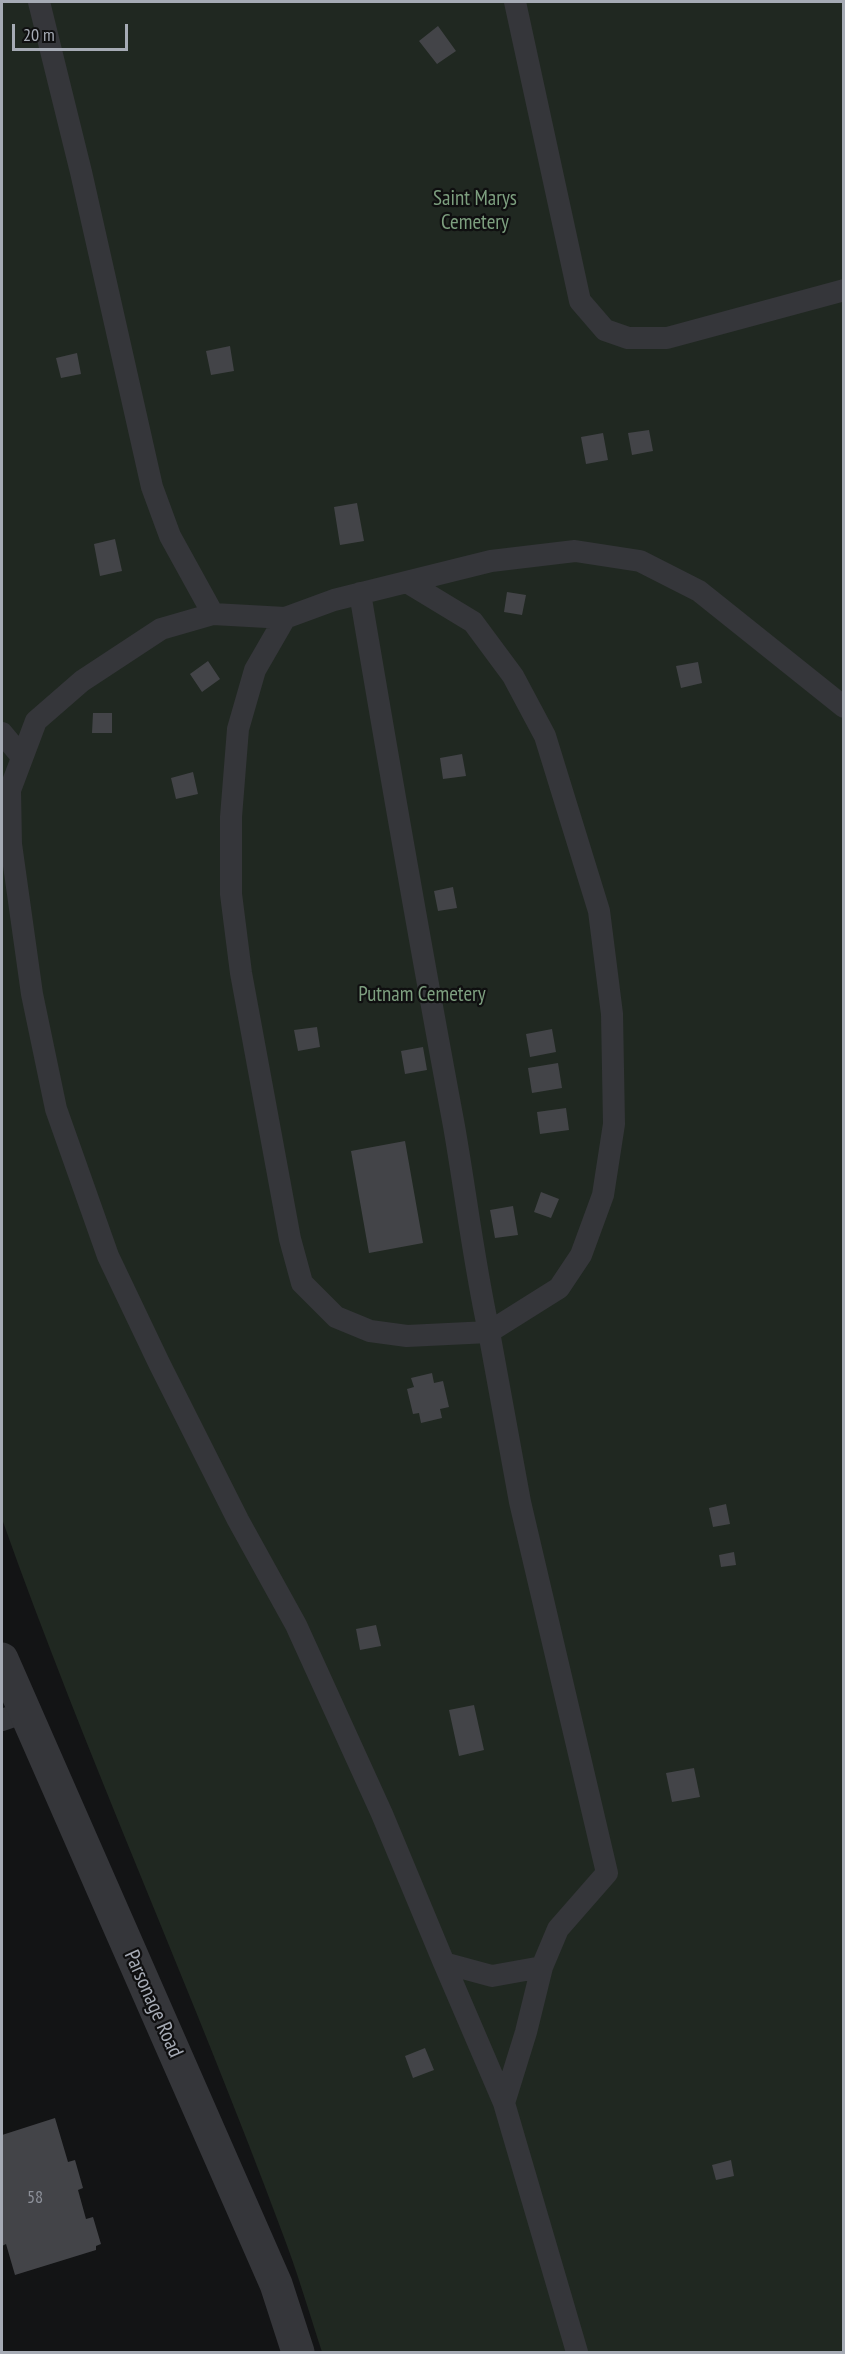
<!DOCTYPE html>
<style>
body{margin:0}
#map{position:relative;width:845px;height:2354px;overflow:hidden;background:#131415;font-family:"PT Sans Narrow",sans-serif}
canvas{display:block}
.frame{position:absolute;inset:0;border:3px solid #a6abb5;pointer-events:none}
.scale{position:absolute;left:12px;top:24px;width:116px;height:27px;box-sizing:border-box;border:3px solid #a6abb5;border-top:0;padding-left:8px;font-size:18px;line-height:21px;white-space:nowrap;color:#a6abb5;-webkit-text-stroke:4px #0f0f10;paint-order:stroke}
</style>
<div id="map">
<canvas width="845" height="2354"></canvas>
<div class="frame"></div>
<div class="scale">20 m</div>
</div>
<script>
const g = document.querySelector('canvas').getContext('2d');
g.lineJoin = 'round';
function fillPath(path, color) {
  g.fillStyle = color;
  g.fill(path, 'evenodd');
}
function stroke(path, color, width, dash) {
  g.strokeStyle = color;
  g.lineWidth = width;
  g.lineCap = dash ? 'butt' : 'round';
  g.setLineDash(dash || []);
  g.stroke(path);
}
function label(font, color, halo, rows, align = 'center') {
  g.font = font + ' "PT Sans Narrow",sans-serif';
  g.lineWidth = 4.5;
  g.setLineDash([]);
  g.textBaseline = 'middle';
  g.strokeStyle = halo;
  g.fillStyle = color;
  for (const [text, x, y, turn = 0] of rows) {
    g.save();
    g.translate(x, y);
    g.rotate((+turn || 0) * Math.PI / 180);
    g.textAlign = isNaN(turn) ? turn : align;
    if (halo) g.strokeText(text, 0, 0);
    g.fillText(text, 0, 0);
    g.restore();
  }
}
const green = new Path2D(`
 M2,2H843V2352H322C309,2312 297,2271 282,2232C193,1992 87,1759 2,1519Z`);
const building = new Path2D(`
 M438,26L456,51L437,64L419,41Z
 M230,346L234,371L211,375L206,351Z
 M77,353L81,374L61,378L56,358Z
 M649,430L653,451L632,455L628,433Z
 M603,433L608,460L586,464L581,437Z
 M357,503L364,541L340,545L334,507Z
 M115,539L122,571L100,576L94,544Z
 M507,592L526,595L522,615L504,612Z
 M208,661L220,679L202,692L190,674Z
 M698,662L702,683L681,688L676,666Z
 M93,713H112V733H92Z
 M462,754L466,776L443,779L440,758Z
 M193,772L198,794L176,799L171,778Z
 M453,887L457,908L438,911L434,891Z
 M317,1027L320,1047L298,1051L294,1030Z
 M552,1029L556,1052L530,1057L526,1034Z
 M423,1047L427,1070L405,1074L401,1051Z
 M558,1063L562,1088L532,1093L528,1068Z
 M566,1108L569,1130L540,1134L537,1112Z
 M405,1141L423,1243L369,1253L351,1151Z
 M541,1192L559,1199L551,1218L534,1212Z
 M513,1206L518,1235L495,1238L490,1210Z
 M432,1373L434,1383L443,1381L449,1407L440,1409L442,1418L421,1423L419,1413L413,1414L407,1389L414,1387L411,1378Z
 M726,1504L730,1524L713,1527L709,1508Z
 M734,1552L736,1565L721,1567L719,1555Z
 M376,1625L381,1646L360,1650L356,1629Z
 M474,1705L484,1750L459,1756L449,1710Z
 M694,1768L700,1797L672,1802L666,1773Z
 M425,2048L434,2070L413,2078L405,2056Z
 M55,2118L68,2162L75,2160L83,2188L78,2190L86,2219L93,2217L101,2244L96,2246V2250L15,2275L6,2244L2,2246V2135Z
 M731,2160L734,2176L716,2180L712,2165Z`);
const service = new Path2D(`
 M39,2L81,172L152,487L170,536L213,614
 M515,2L580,301L605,330L628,338H667L844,290
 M360,593C390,771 421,949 454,1126C466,1195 474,1264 489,1332L559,1288L581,1255L603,1195L614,1124L612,1014L599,911L545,736L513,676L473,622L407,582
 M285,618L213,614L161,629L82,681L36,721L10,790L11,844L32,994L56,1109L108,1256L159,1363L238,1520L296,1625L382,1814L444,1963
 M2,733L22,757
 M2,1720L25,1712
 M504,2103L444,1963L492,1976L542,1967
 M577,2352L504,2103L526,2032L542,1967L558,1929L607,1873L520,1502L489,1332L407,1336L370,1331L336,1317L302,1283L290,1239L241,973L231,894V817L238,729L255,670L285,618L334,600L491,561L575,551L640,561L699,591L844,707`);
const minor = new Path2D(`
 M2,1659L276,2284L298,2352`);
const numberNames = [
 ["58",35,2198]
];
const parkNames = [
 ["Saint Marys",475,199],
 ["Cemetery",475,223],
 ["Putnam Cemetery",422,995]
];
const streetNames = [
 ["Parsonage Road",153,2004,66]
];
fillPath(green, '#202821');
fillPath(building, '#434448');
stroke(service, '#35363a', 22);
stroke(minor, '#35363a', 33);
label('18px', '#8d919a', null, numberNames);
label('21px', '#7d9f7f', '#0f0f10', parkNames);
label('21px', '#a6abb5', '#0f0f10', streetNames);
</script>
